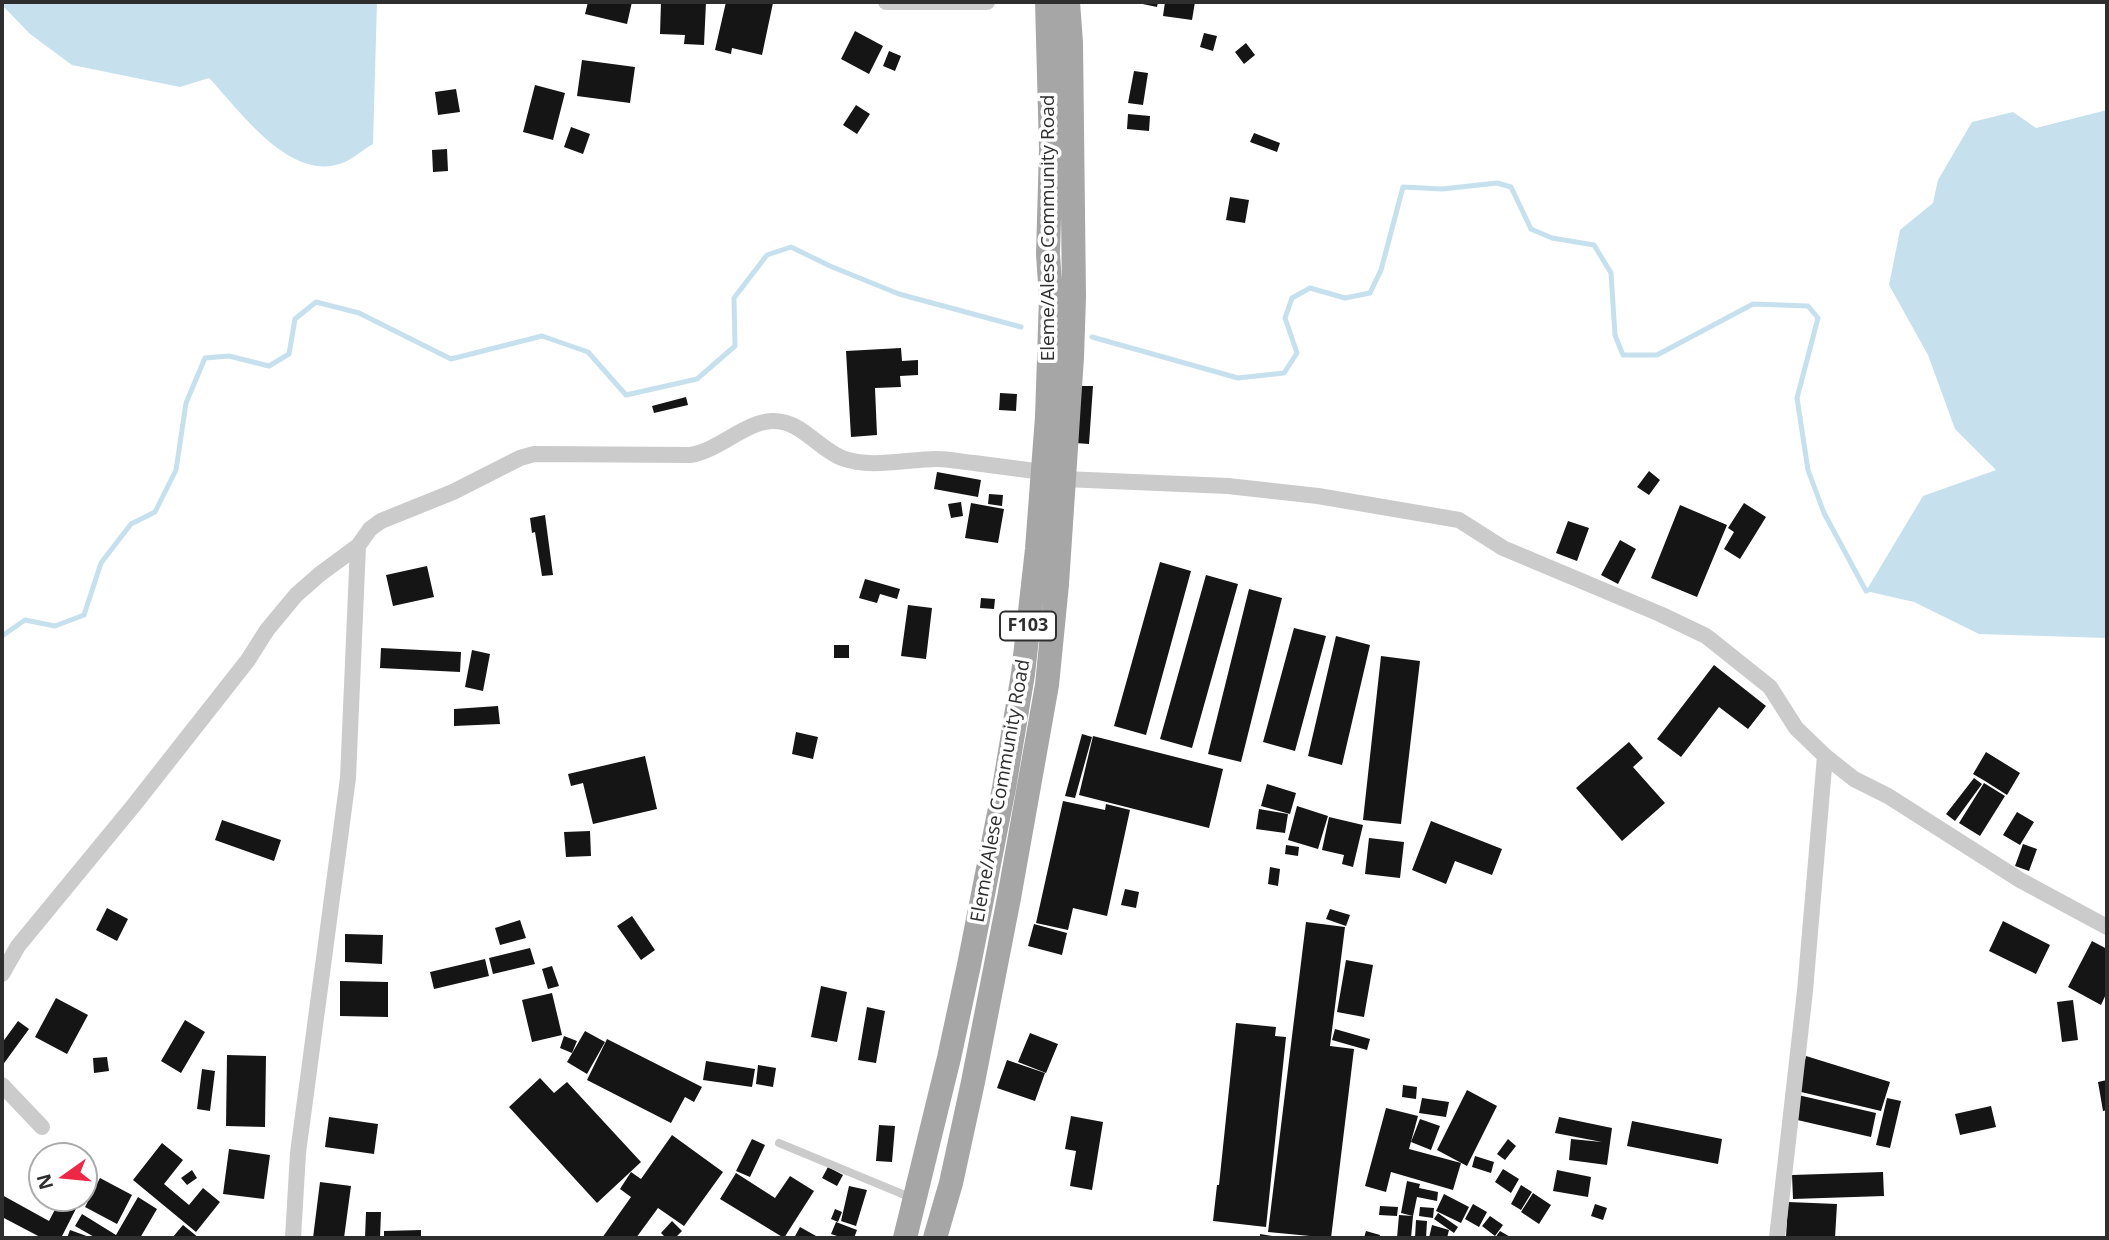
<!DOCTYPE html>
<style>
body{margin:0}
#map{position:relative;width:2109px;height:1240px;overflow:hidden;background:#fff;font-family:"Open Sans",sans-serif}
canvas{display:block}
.frame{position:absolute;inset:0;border:4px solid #2e2e2e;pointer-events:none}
.north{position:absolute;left:28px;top:1142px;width:70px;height:70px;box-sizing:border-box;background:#fff;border:2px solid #ababab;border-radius:50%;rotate:255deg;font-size:19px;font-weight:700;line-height:28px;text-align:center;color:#2e2e2e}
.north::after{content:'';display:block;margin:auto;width:24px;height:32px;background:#ee2747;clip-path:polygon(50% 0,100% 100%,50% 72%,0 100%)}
</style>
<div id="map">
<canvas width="2109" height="1240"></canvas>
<div class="frame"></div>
<div class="north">N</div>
</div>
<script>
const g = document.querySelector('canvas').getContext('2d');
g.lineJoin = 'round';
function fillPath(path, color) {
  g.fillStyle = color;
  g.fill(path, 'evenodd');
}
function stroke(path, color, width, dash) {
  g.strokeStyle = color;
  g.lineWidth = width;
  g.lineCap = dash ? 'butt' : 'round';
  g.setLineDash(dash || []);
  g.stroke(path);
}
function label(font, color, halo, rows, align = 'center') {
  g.font = font + ' "Open Sans",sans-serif';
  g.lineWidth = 7;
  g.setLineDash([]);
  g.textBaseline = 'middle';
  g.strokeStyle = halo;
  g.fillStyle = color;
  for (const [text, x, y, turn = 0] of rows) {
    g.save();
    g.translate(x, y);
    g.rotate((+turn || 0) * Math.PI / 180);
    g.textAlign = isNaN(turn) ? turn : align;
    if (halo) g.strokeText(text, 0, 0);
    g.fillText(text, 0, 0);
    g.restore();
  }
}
const water = new Path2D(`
 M2,2H377L373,144C364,149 354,158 345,162C292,185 241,112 209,78L180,87L72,65L30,34L2,5Z
 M2107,110V638L1979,634L1914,602L1866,591L1923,496L1996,470L1955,429L1928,355L1889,285L1900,230L1933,203L1938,180L1972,122L2013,112L2036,128Z`);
const stream = new Path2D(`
 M1092,337L1238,378L1284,373L1297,353L1285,318L1292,298L1310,288L1345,298L1370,293L1381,270L1403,187L1442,189L1497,183L1511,187L1531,229L1552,238L1594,245L1611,273L1615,335L1623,355H1657L1753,304L1808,306L1818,318L1797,398L1808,470L1824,513L1866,591L1869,590
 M2,636L25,620L55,626L84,615L101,563L131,524L155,512L176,470L186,403L205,358L229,356L269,366L289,354L295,319L316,302L359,313L451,359L542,336L588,352L626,395L697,379L735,346L734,298L767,255L791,247L830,266L899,294L1021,327`);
const building = new Path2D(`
 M588,2H632L627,24L585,14Z
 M661,2H706L704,45L684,44L685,35L660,34Z
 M726,2L773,3L762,55L732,48L731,54L715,50Z
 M1133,2H1158L1157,7Z
 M1165,2H1195L1192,20L1163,16Z
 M855,31L883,46L869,74L841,59Z
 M1204,33L1217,36L1213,51L1200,47Z
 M1246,43L1255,55L1244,64L1235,52Z
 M889,51L901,56L895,71L883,66Z
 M582,60L635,67L630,103L577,96Z
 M1134,71L1148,73L1143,105L1128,103Z
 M535,85L565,93L553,140L523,132Z
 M456,89L460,112L438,115L435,92Z
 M856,105L870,114L857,134L843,125Z
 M1128,114L1150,116L1149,131L1127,129Z
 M571,127L590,134L583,154L564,147Z
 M1254,133L1280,143L1277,152L1250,142Z
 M447,149L448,171L433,172L432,150Z
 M1230,197L1249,200L1245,223L1226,220Z
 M901,348L902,361L918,360V375L900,376L901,387L875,388L877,435L851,437L846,351Z
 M1079,386H1093L1089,444L1075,443Z
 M1000,393L1017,394L1016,411L999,410Z
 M686,397L688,405L654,413L652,406Z
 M1649,471L1660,480L1649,495L1637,487Z
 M937,472L981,480L978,497L934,489Z
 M989,494L1003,495L1002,506L988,504Z
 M961,502L963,516L951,518L948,504Z
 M971,503L1004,509L998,543L965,538Z
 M1744,503L1766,517L1740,559L1724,549L1734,532L1728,528Z
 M1680,505L1727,525L1697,597L1651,578Z
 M545,515L553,575L542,576L535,532L532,533L530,518Z
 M1568,521L1589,528L1577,561L1556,553Z
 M1620,540L1636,549L1618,584L1601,575Z
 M1160,562L1191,571L1146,735L1114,726Z
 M427,566L434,597L393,606L386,575Z
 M1206,575L1238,584L1192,748L1160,739Z
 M865,579L900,589L897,599L880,594L877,603L859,598Z
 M1249,589L1282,598L1241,762L1208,754Z
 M981,598L995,599L994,609L980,608Z
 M908,605L932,608L926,659L901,656Z
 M1294,628L1326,636L1295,751L1263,742Z
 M1336,636L1370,645L1342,765L1308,756Z
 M834,645H849V658H834Z
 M381,648L461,652L460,672L380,668Z
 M472,650L490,654L483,691L465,687Z
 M1381,656L1420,661L1401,824L1363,820Z
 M1714,665L1766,706L1748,729L1719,707L1681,757L1657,739Z
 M498,706L500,724L454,726V709Z
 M796,732L818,737L813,759L792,754Z
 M1082,734L1092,737L1075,798L1065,796Z
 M1093,736L1223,769L1209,828L1079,795Z
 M1629,742L1643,758L1633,767L1665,803L1622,841L1576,788Z
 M1986,752L2020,773L2007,795L1985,781L1986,779L1985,781L1973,774Z
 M645,756L657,809L593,824L583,783L571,786L568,774Z
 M1974,778L1982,784L1955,821L1946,814Z
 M1984,783L2005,796L1980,836L1959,823Z
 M1267,784L1296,793L1290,814L1261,806Z
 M1063,801L1105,810L1106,804L1130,810L1107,916L1073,908L1068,930L1036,923Z
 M1297,806L1328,816L1318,849L1288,840Z
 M1259,809L1288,814L1285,833L1256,829Z
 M2017,812L2034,822L2020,845L2003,835Z
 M1329,817L1363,825L1353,867L1342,864L1344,855L1322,850Z
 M222,820L281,840L274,861L215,840Z
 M1431,821L1502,849L1492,875L1455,861L1446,884L1412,870Z
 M590,831L591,856L566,857L564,832Z
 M1369,838L1404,842L1400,878L1365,874Z
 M2023,844L2037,849L2029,871L2015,866Z
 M1286,845L1299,847L1298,856L1285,854Z
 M1270,867L1280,869L1278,886L1268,884Z
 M1125,889L1139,892L1136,908L1121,905Z
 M107,908L128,919L117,941L96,930Z
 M1330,909L1350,915L1346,926L1326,919Z
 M632,916L655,950L641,960L617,926Z
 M520,920L526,938L500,945L495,928Z
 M2003,921L2050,945L2036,974L1989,951Z
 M1306,922L1345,927L1330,1046L1354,1049L1331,1238L1268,1232Z
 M1034,924L1067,933L1062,955L1028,946Z
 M345,934L383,935L382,964L345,962Z
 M2092,941L2107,949V992L2101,1005L2068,987Z
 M530,948L535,964L493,974L489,958Z
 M485,959L489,976L434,989L430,972Z
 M1346,960L1373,965L1364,1017L1337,1012Z
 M552,966L559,986L548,989L542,969Z
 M340,981L388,982V1017L340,1016Z
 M821,986L847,992L837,1042L811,1037Z
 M552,993L562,1035L532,1042L522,1000Z
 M56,998L88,1015L67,1054L35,1037Z
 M2073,1000L2078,1040L2062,1042L2057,1002Z
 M867,1007L885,1011L876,1063L858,1060Z
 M185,1020L205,1032L181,1073L161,1061Z
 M18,1021L29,1029L2,1066V1043Z
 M1236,1023L1276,1027L1275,1036L1286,1037L1266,1227L1213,1221L1217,1185H1219Z
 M1335,1029L1370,1039L1367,1050L1332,1040Z
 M585,1031L605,1042L587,1074L567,1062Z
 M1030,1033L1058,1044L1046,1073L1018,1062Z
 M564,1036L577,1041L572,1053L560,1048Z
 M607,1039L702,1087L694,1102L685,1097L671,1123L587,1080Z
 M227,1055L266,1056L265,1127L226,1126Z
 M1806,1056L1890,1082L1881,1111L1797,1091Z
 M107,1057L109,1071L94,1073L93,1058Z
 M1007,1060L1045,1073L1035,1101L997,1088Z
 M706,1061L755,1069L752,1087L703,1080Z
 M758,1065L776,1068L773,1087L756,1084Z
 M202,1069L215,1071L210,1111L197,1109Z
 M540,1078L554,1093L567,1082L641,1162L597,1203L509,1107Z
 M2107,1080V1110L2103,1111L2098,1082Z
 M1403,1085L1417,1087L1416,1099L1402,1097Z
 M1467,1090L1497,1106L1467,1166L1437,1150Z
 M1798,1095L1876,1113L1871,1137L1793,1119Z
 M1422,1098L1449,1102L1446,1117L1419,1113Z
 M1887,1098L1901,1101L1890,1148L1876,1145Z
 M1991,1106L1996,1127L1960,1135L1955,1114Z
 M1386,1108L1418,1116L1409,1149L1461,1163L1453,1190L1391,1172L1386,1192L1365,1186Z
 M1071,1116L1103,1122L1092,1190L1070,1186L1076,1151L1065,1149Z
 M329,1117L378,1124L374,1154L325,1147Z
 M1559,1117L1612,1128L1607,1165L1569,1160L1571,1139L1602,1142L1555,1133Z
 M1420,1119L1440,1126L1431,1150L1411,1142Z
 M1632,1121L1722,1139L1718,1164L1627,1146Z
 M879,1125L895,1126L892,1162L876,1161Z
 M672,1135L723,1172L684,1226L658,1208L636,1238H602L631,1197L620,1189L631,1172L641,1179Z
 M752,1139L765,1145L750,1177L736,1171Z
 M1508,1139L1516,1146L1505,1160L1497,1154Z
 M162,1143L183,1160L164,1184L189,1205L203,1188L220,1202L196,1232L133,1180Z
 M229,1149L270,1155L264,1199L223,1194Z
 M1475,1156L1494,1162L1491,1173L1472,1167Z
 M828,1167L843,1175L837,1186L822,1178Z
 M1503,1169L1519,1179L1511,1193L1495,1182Z
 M192,1170L197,1178L187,1185L181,1178Z
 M1557,1170L1591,1177L1588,1197L1553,1191Z
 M1883,1172L1884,1196L1793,1199L1792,1175Z
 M736,1173L775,1198L790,1176L814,1191L784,1238L720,1199Z
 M100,1178L132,1195L117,1224L85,1207Z
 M1407,1181L1420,1184L1419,1188L1438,1192L1437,1201L1417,1197L1413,1216L1401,1213Z
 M320,1182L351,1186L344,1238H313Z
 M1521,1185L1532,1192L1521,1210L1511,1204Z
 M849,1186L867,1190L856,1226L841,1221Z
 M1533,1193L1551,1205L1539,1224L1521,1212Z
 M1444,1194L1469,1207L1461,1223L1436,1211Z
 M2,1195L49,1221L61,1198L81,1199L61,1238H42L2,1217Z
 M138,1197L157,1209L140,1238H96L75,1226L82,1214L116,1235Z
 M1788,1202L1837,1204L1835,1238L1786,1237Z
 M1473,1204L1487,1212L1479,1227L1465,1219Z
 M1595,1204L1607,1208L1603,1220L1591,1216Z
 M1380,1206L1398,1207L1397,1216L1379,1215Z
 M1420,1207L1434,1208L1433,1218L1419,1216Z
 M835,1209L842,1212L838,1222L831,1219Z
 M366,1212H381L380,1238H365Z
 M1438,1213L1458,1227L1454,1233L1434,1219Z
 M1399,1215L1413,1216L1411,1238H1397Z
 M1490,1216L1503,1225L1495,1236L1482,1226Z
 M1416,1220L1427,1221L1426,1238H1415Z
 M672,1221L682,1231L675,1238H666L661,1233Z
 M836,1222L857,1230L854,1238H836L837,1236L831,1234Z
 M183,1225L199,1238H172Z
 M1432,1225L1449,1230L1447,1238H1429Z
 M800,1227L816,1236L815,1238H794Z
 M70,1230L92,1238H67Z
 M421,1230V1238H384V1231Z
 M1366,1231L1380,1235L1379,1238H1364Z
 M1500,1231L1512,1238H1495Z
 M1260,1234L1278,1237V1238H1260Z`);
const lane = new Path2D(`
 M779,1143L912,1198`);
const street = new Path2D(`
 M886,2H987
 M1064,479L1228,486L1318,496L1459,520L1503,548L1660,614L1706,636L1770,687L1796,728L1825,756L1854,779L1888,796L2020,880L2107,927
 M2,974L18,946L134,805L248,660L267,630L296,595L320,574L358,546L370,529L381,521L453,492L520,458L534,454L690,455C720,450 745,422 772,421C801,420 817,448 842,458C872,469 906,459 937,459C949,459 962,462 974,463C997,466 1020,469 1043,472
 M2,1085L42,1127
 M293,1238L298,1153L348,778L358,546
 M1777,1238L1805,991L1825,756`);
const primary = new Path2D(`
 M905,1238L949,1058L969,965L1004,788L1023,674L1037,549L1047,417L1051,298L1048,254L1051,149L1047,2
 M935,1238L951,1183L973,1082L1009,898L1047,685L1057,584L1072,357L1074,297L1071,43L1068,2`);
const shields = [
 [1028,626,56]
];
const shieldNames = [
 ["F103",1028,626]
];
const streetNames = [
 ["Eleme/Alese Community Road",1049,228,-90],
 ["Eleme/Alese Community Road",1001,791,-80]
];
fillPath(water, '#c6e1ed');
stroke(stream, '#c6e1ed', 5);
fillPath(building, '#151515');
stroke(lane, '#cbcbcb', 8);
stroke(street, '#cbcbcb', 16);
stroke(primary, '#a6a6a6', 24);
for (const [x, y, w] of shields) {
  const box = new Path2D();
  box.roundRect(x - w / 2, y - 14.5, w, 29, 5);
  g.fillStyle = '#fff';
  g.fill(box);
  stroke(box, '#2e2e2e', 2);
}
label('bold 18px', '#2e2e2e', null, shieldNames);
label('19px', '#2e2e2e', '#fff', streetNames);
</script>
